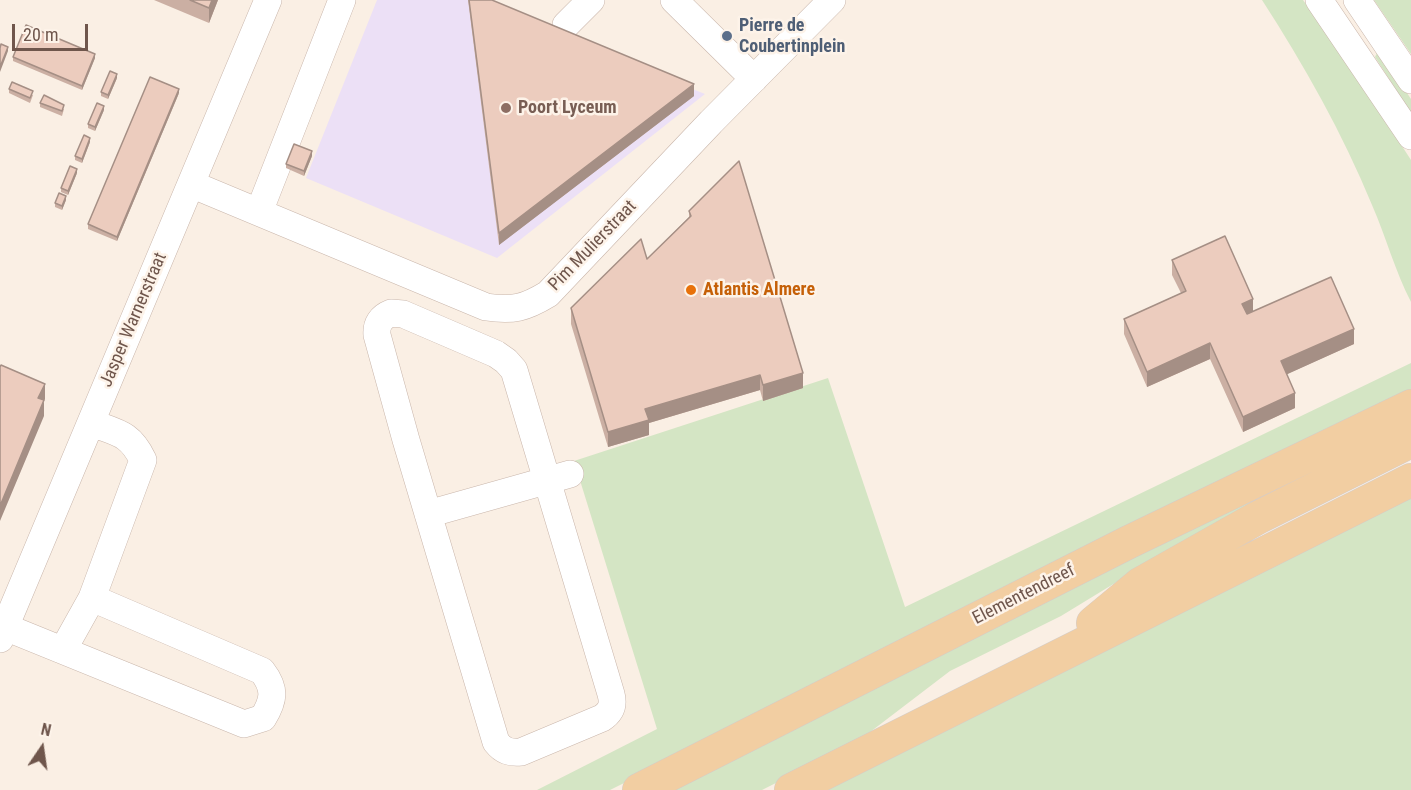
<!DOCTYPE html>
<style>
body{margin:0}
#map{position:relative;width:1411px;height:790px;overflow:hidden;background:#faefe4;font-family:"Roboto Condensed",sans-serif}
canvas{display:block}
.north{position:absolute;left:12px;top:718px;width:60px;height:60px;-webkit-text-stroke:4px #fdf3e9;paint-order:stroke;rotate:13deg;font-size:16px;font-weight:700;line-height:24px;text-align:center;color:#6f564c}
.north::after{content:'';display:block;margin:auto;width:21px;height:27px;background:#6f564c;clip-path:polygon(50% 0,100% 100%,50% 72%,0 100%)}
.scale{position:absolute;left:12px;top:24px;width:76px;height:27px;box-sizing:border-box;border:3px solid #6f564c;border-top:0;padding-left:8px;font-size:18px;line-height:21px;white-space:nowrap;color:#6f564c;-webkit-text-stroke:4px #fdf3e9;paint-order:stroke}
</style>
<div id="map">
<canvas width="1411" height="790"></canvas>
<div class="north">N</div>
<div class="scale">20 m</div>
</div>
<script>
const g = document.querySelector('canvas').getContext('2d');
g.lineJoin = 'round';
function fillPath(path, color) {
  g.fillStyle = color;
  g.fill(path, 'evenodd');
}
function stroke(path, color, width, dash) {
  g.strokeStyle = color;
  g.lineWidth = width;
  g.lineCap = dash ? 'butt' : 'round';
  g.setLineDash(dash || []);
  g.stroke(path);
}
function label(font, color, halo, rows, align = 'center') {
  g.font = font + ' "Roboto Condensed",sans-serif';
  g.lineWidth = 5;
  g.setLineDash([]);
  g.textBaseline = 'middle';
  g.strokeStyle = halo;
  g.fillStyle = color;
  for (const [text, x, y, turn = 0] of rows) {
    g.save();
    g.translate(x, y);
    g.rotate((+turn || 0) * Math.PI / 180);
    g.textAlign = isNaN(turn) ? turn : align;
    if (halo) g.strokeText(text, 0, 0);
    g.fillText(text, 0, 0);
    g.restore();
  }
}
const education = new Path2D(`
 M377,0H468L705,94L497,258L306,178Z`);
const green = new Path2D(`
 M1262,0H1303L1353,71L1411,160V302C1395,271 1386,237 1372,205C1343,134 1304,65 1262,0Z
 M1374,0H1411V54Z
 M1377,53H1380L1411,99V113L1375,57Z
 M1411,363V391L610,790H537L657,729L574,461L828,378L905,607Z
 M1411,419V427L1120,580L1061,616L950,671L857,742L762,790H668Z
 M1411,493V790H818Z`);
const minor = new Path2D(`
 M674,0L754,79
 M1319,0L1411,136
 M1357,0L1411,80
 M566,25L591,0
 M191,184L486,307C513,311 525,308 548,294L711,122L832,0
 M259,212L342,0
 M391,313L403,314L496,354L506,361L514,370L611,694C614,705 611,712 602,718L521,752C510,753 503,751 496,742L406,440L377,335C376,324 381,317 391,313Z
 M428,514L570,474
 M5,627L244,724L263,718C274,700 276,689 262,671L92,598
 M0,639L268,0
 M63,650L92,598L143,460C130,433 118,433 91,423`);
const major = new Path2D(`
 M1093,623L1140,584L1259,517L1411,441
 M639,790L1129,542L1411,406
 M791,790L1411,480`);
const wall = new Path2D(`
 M154,0H218L209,23Z
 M468,0H492L694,96L499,245Z
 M13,57L95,58L82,90L13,61Z
 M117,78L108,99L101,96V92Z
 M9,89L33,95L30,103L9,93Z
 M179,93L117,241L88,229V224Z
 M40,103L64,109L62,116L40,107Z
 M104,110L95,131L88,128V124Z
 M90,142L82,163L75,160V156Z
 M312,156L304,176L286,168V164Z
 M77,173L68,195L61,192V188Z
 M66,200L62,210L55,207V203Z
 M689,211L803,388L763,401L760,390L649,423V435L608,447L571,324V308L647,259L689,217Z
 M1172,260L1253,311L1354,344L1287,374L1295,408L1243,432L1210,359L1147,387L1124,334V319L1181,293L1172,275Z`);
const shadedWall = new Path2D(`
 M212,0H218L209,23V8Z
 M8,47V51L0,72V67Z
 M95,54V58L82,90V86Z
 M117,74V78L108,99V95Z
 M694,84V96L499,245V233Z
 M179,89V93L117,241V237Z
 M104,106V110L95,131V127Z
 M90,138V142L82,163V159Z
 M312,151V156L304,176V171Z
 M77,169V173L68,195V191Z
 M66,196V200L62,210V206Z
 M1253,299V314L1242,319V304Z
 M1354,329V344L1281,377V361Z
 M1210,343V359L1147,387V372Z
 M803,373V388L763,401V385Z
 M760,375V390L649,423V435L608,447V432L645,409Z
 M45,384V399L38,413V398Z
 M1295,393V408L1243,432V417Z
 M44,400V416L0,521V506Z`);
const building = new Path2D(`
 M190,0H212L209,8Z
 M469,0H492L694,84L499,233Z
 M26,25L95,54L82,86L13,57Z
 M1,44L8,47L0,67V48Z
 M110,71L117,74L108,95L101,92Z
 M150,77L179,89L117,237L88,224Z
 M12,82L33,91L30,98L9,89Z
 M44,95L64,105L62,111L40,103Z
 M97,103L104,106L95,127L88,124Z
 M84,135L90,138L82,159L75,156Z
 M294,144L312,151L304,171L286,164Z
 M739,161L803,373L763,385L760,375L645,409L649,420L608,432L571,308L641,239L647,259L691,216L689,211Z
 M70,166L77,169L68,191L61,188Z
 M59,193L66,196L62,206L55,203Z
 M1225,236L1253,299L1242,304L1247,314L1331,277L1354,329L1281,361L1295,393L1243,417L1210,343L1147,372L1124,319L1186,291L1172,260Z
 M1,365L45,384L38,398L44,400L0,506V367Z`);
const markers = [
 [727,36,6,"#5c6f8a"],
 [506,108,6,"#8d6e63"],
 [691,290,6,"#e8710a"]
];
const serviceNames = [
 ["Pierre de",739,26],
 ["Coubertinplein",739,47]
];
const educationNames = [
 ["Poort Lyceum",518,108]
];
const streetNames = [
 ["Pim Mulierstraat",593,246,-46],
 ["Jasper Warnerstraat",134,320,-67],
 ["Elementendreef",1024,595,-27]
];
const foodNames = [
 ["Atlantis Almere",703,290]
];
fillPath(education, '#ece0f6');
fillPath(green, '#d4e5c4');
stroke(minor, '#c9b6ab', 28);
stroke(major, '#d4ccc9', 34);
stroke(minor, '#fff', 27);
stroke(major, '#f2cea2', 33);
fillPath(wall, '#cbafa3');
fillPath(shadedWall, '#a58f85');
fillPath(building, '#ecccbe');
stroke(building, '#a58f85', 1.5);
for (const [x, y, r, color] of markers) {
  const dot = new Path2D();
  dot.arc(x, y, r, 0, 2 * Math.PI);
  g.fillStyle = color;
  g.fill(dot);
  stroke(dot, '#fdf3e9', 2);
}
label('bold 18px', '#4e5e75', '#fdf3e9', serviceNames, 'left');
label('bold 18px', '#785e54', '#fdf3e9', educationNames, 'left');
label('18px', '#6f564c', '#fdf3e9', streetNames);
label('bold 18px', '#c56008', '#fdf3e9', foodNames, 'left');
</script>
